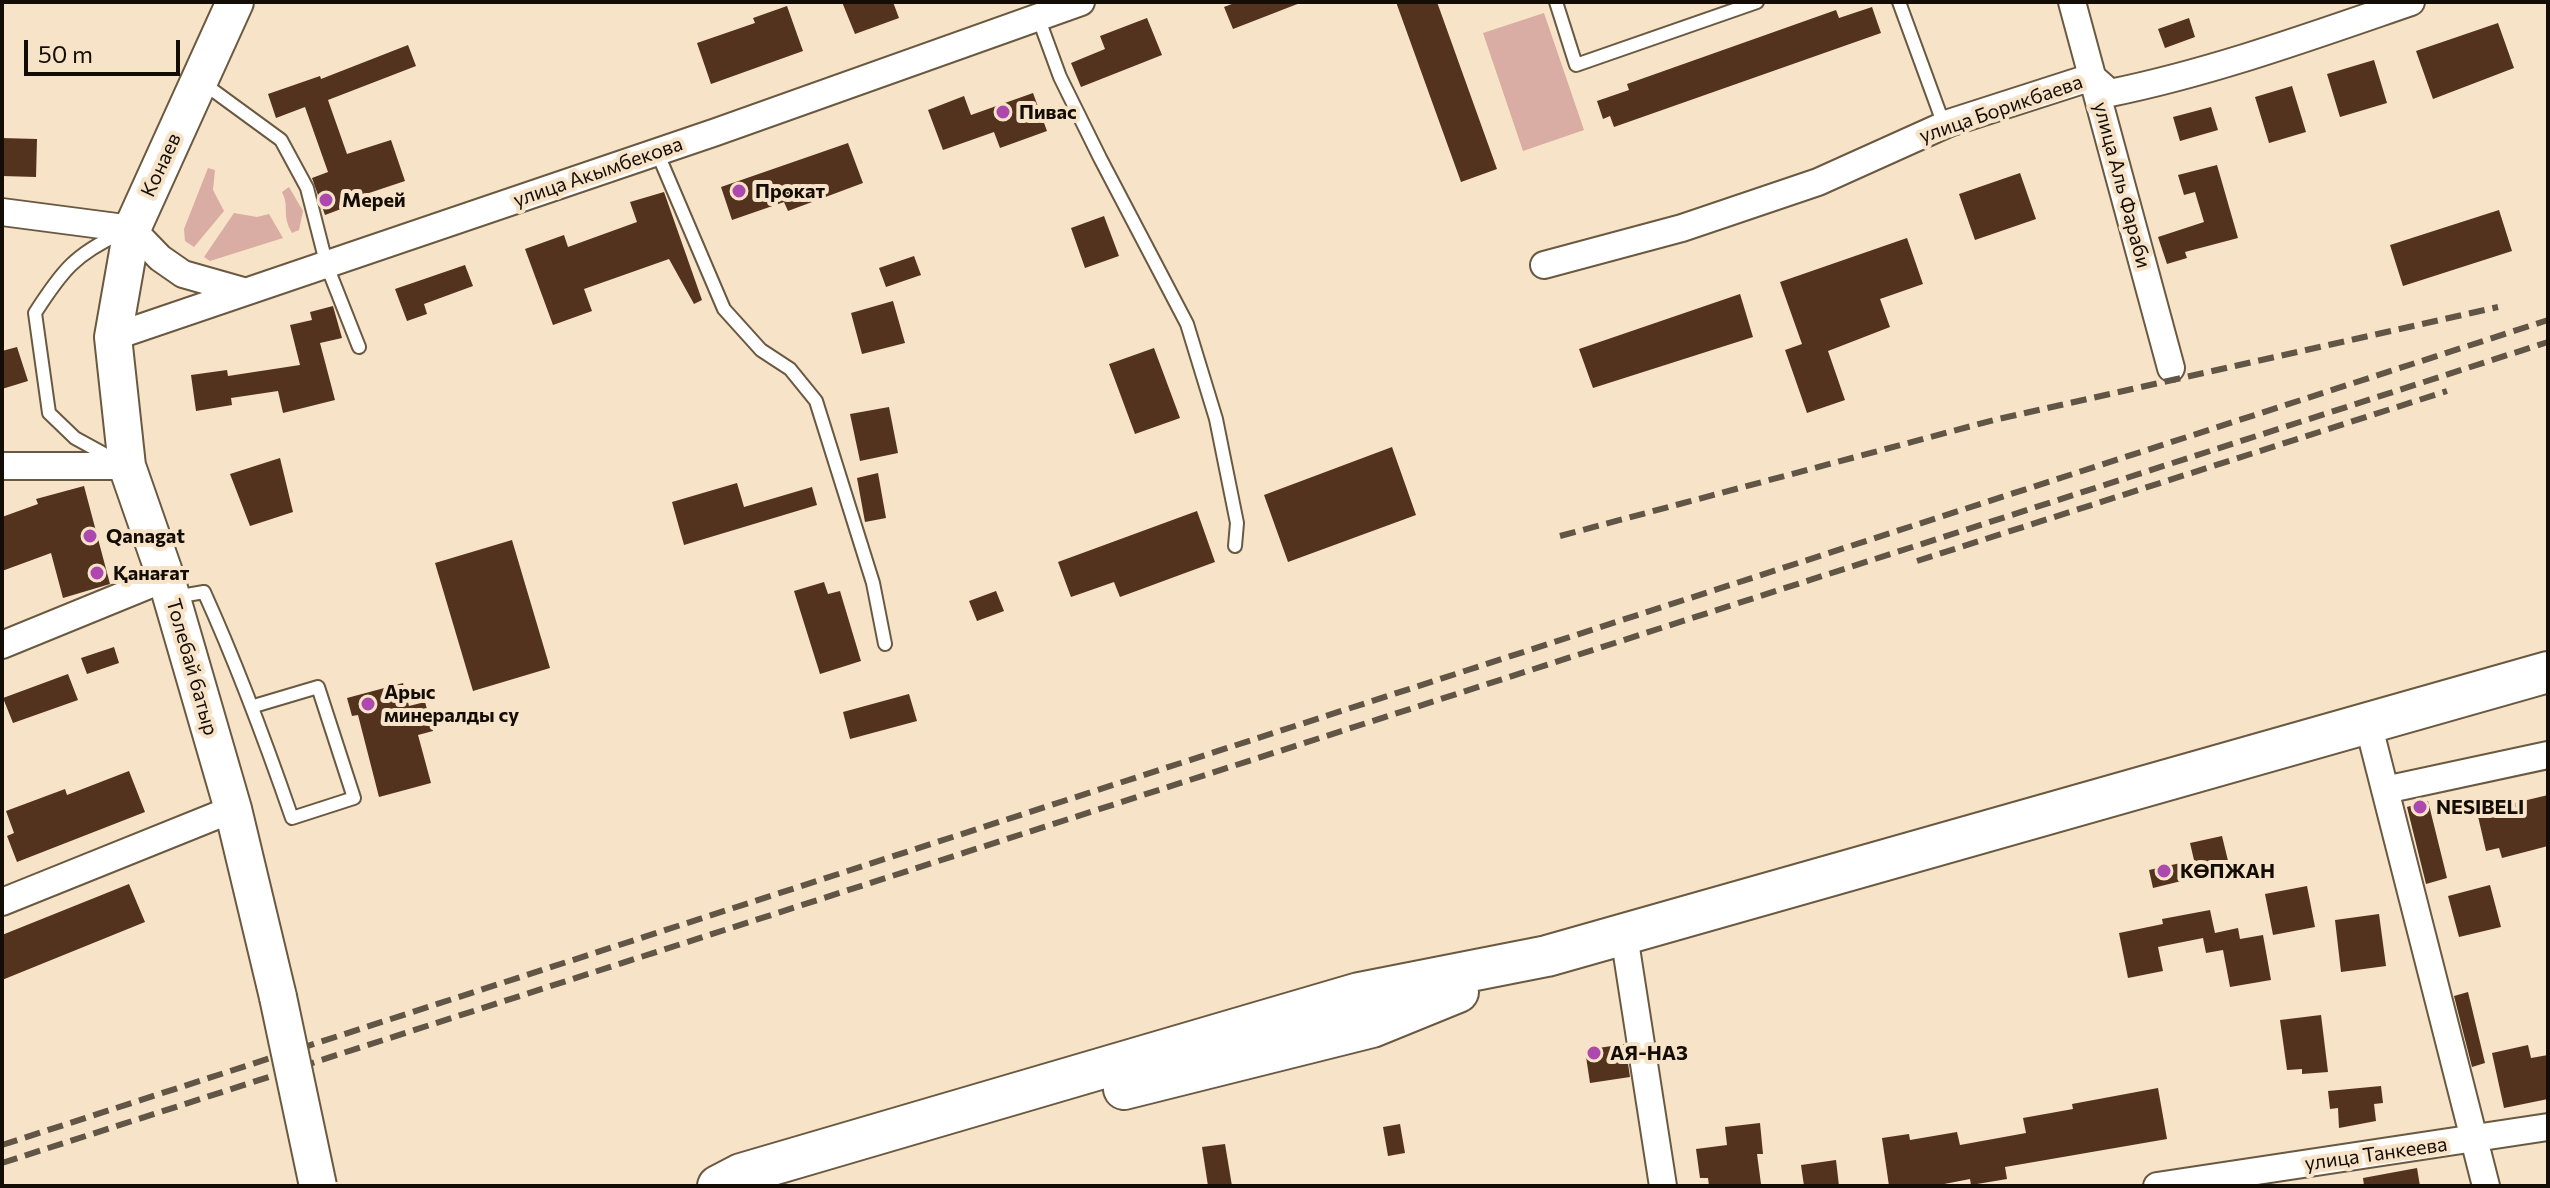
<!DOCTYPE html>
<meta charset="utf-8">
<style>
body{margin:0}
#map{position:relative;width:2550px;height:1188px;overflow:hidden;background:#f7e3c7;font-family:Commissioner,sans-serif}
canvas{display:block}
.frame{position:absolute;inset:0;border:4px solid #140d05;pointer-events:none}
.scale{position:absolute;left:24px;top:40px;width:156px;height:36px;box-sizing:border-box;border:4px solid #140d05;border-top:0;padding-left:10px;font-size:24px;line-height:28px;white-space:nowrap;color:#140d05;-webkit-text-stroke:6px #f7e3c7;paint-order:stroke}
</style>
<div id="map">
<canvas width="2550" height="1188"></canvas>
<div class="frame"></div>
<div class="scale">50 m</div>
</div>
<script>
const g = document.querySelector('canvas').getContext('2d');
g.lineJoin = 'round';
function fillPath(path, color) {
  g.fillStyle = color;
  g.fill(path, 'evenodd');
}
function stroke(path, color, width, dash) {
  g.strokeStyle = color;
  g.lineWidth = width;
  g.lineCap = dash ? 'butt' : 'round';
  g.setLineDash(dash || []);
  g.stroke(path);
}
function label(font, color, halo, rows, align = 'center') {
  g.font = font + ' Commissioner,sans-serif';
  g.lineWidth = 8;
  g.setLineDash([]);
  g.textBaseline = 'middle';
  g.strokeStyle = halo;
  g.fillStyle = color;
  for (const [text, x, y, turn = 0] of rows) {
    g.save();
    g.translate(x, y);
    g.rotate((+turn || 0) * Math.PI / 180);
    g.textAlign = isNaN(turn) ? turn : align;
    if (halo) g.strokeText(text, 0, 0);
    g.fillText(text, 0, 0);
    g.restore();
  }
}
const green = new Path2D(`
 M1544,13L1584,130L1523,151L1483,33Z
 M208,168L215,170L213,190L224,211L194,247L185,241L184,229Z
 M289,187L303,211L299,230L292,233C281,214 290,208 282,192Z
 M234,213L257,217L269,214L283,238L210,261L204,257Z`);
const building = new Path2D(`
 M842,2H893L899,18L855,34Z
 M1237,2H1300V3L1233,29L1224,7Z
 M1396,2H1437L1497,169L1461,182Z
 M787,6L803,51L711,84L697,43L755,23L753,18Z
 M1872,7L1881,33L1614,127L1610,116L1603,119L1597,101L1629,90L1627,84L1836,10L1839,18Z
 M1147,18L1162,55L1081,87L1071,63L1105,49L1100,36Z
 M2189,18L2195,37L2165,48L2158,29Z
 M2498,23L2514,68L2433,99L2416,51Z
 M408,45L416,66L328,100L347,154L391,140L405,181L363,195L365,200L325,215L312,178L328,172L305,107L276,118L268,94L320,76L321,79Z
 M2374,60L2387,103L2340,117L2327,74Z
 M2292,86L2306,132L2269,143L2255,97Z
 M1033,93L1047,131L1000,148L994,132L943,150L928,110L964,96L971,115Z
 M2211,107L2218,130L2180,141L2173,117Z
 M2,138L37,139L36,177L2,176Z
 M848,143L863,183L788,211L784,202L732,220L721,187Z
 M2217,165L2238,238L2185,252L2187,258L2167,264L2158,237L2204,222L2195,192L2184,195L2178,175Z
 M2020,173L2036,219L1975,240L1959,194Z
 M664,192L702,300L694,304L669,259L584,289L592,311L553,325L525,249L564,235L568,247L637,222L630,202Z
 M2499,210L2512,251L2403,286L2390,245Z
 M1104,216L1119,256L1085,268L1071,228Z
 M1907,238L1923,284L1880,299L1890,327L1828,351L1845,400L1807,413L1785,350L1802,344L1780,282Z
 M914,256L921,275L886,287L879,268Z
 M465,265L473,286L424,304L427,314L407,321L395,289Z
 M1740,294L1753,337L1593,388L1579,349Z
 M893,301L905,343L862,354L851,313Z
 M333,306L342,338L320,343L335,400L283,413L278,391L231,398L232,405L196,411L191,375L227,370L228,376L300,365L290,325L312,320L310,312Z
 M17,347L28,381L2,389V351Z
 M1154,348L1180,418L1135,434L1109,364Z
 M889,407L898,453L860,461L850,414Z
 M1392,447L1416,515L1288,562L1264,495Z
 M280,458L293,512L250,526L230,474Z
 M878,473L886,518L865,522L857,478Z
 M737,483L744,507L812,487L817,505L684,545L672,502Z
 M84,486L110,584L63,598L51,553L2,571V517L38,504L36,499Z
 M1197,511L1215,562L1120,597L1114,582L1071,597L1058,562Z
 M512,540L550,668L473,691L435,563Z
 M824,582L828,594L840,591L861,661L820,674L794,591Z
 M996,591L1004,611L977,621L969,601Z
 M114,647L119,663L87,674L81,658Z
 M68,674L78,700L13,723L3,698Z
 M403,683L409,706L425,702L433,731L418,735L431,783L379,797L358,715L352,716L347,698Z
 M909,694L917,721L850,739L843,712Z
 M129,771L145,812L17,862L7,836L14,833L6,811L65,789L67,795Z
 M2548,795V846L2502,858L2499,848L2486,851L2477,812Z
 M2428,801L2447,878L2426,884L2407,807Z
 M2222,836L2230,869L2153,888L2149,870L2194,860L2190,843Z
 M129,884L145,922L2,980V935Z
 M2490,885L2501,927L2459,937L2448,896Z
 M2307,886L2315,927L2273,935L2265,894Z
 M2210,910L2215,933L2238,928L2240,939L2263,935L2271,980L2230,987L2223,950L2206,953L2203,938L2158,947L2163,971L2128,978L2119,933L2163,924L2162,919Z
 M2379,914L2386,966L2341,972L2335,920Z
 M2468,992L2485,1063L2472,1067L2454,996Z
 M2321,1015L2328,1072L2302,1074V1069L2287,1070L2280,1020Z
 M1625,1044L1630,1077L1590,1083L1585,1050Z
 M2528,1045L2531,1058L2548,1055V1099L2504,1108L2492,1053Z
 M2381,1086L2383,1103L2374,1104L2376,1121L2339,1128L2338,1108L2330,1109L2328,1091Z
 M2158,1088L2167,1139L2005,1167L2007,1179L1971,1185L1970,1179L1934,1186H1889L1882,1138L1909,1134L1910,1140L1957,1132L1960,1145L2026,1133L2023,1118L2073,1109L2072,1104Z
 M1760,1123L1763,1154H1757L1761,1184L1709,1186L1708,1178H1700L1696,1149L1727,1145L1725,1127Z
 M1400,1124L1405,1153L1388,1156L1383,1127Z
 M1225,1144L1232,1186H1208L1202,1147Z
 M1836,1160L1839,1186H1804L1801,1165Z
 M2417,1168L2420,1186H2364L2363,1178Z`);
const service = new Path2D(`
 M1556,2L1576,65L1757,2
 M1899,2L1944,125
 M1038,17L1060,77L1100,158L1187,324L1216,419L1237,523L1235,546
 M203,83L281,140L307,188L327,266L359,347
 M657,152L724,309L761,350L790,369L816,401L873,583L885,644
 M117,461L75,438L49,413L35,313C62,271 75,254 121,233
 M175,597L204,592C238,667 265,740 292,818L354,798L318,687L254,706`);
const minor = new Path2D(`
 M2072,2L2171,368
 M2,212L132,229L160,258L183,274L243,291
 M1544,265L1682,228L1818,182L1949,123L2092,77L2110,93C2213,72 2312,36 2411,2
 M113,337L716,132L1081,2
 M2,466H127
 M2,645L166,578
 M2368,723L2486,1186
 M2385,790L2548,755
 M2,902L233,809
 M1624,935L1663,1186
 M2157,1186L2548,1127`);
const secondary = new Path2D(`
 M235,2L132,229L113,337L127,466L166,578L233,809L278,997`);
const primary = new Path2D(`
 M1124,1089L1372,1027L1458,992
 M718,1186L741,1174L823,1150L1359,993L1547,956L2548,672`);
const rail = new Path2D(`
 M1560,536L1994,420L2498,307
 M1917,561L2447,391
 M2,1145L2548,320
 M2,1163L2548,342`);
const secondaryBridge = new Path2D(`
 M278,997L318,1186`);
const markers = [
 [1003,112,8,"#ac48ae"],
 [739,191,8,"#ac48ae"],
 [326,200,8,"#ac48ae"],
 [90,536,8,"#ac48ae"],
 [97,573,8,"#ac48ae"],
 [368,704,8,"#ac48ae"],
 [2420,807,8,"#ac48ae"],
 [2164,871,8,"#ac48ae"],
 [1594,1053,8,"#ac48ae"]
];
const streetNames = [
 ["улица Борикбаева",2001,109,-19],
 ["Конаев",161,165,-65],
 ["улица Акымбекова",598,172,-19],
 ["улица Аль Фараби",2122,185,75],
 ["Толебай батыр",192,667,74],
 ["улица Танкеева",2376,1154,-8]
];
const poiNames = [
 ["Пивас",1019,112],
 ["Прокат",755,191],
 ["Мерей",342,200],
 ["Qanagat",106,536],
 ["Қанағат",113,573],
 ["Арыс",384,692],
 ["минералды су",384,715],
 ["NESIBELI",2436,807],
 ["КӨПЖАН",2180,871],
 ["АЯ-НАЗ",1610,1053]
];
fillPath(green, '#d9ada3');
fillPath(building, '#53331d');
stroke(service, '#6a5941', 16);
stroke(minor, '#6a5941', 30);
stroke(secondary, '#6a5941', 40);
stroke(primary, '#6a5941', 44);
stroke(service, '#fff', 12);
stroke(minor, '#fff', 26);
stroke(secondary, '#fff', 36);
stroke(primary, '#fff', 40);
stroke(rail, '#615546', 6, [16, 8]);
stroke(secondaryBridge, '#6a5941', 40, []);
stroke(secondaryBridge, '#fff', 36);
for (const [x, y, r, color] of markers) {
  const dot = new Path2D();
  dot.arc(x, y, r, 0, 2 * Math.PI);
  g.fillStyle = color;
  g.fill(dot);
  stroke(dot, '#f7e3c7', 3);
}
label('20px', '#140d05', '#f7e3c7', streetNames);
label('bold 20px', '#140d05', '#f7e3c7', poiNames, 'left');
</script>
